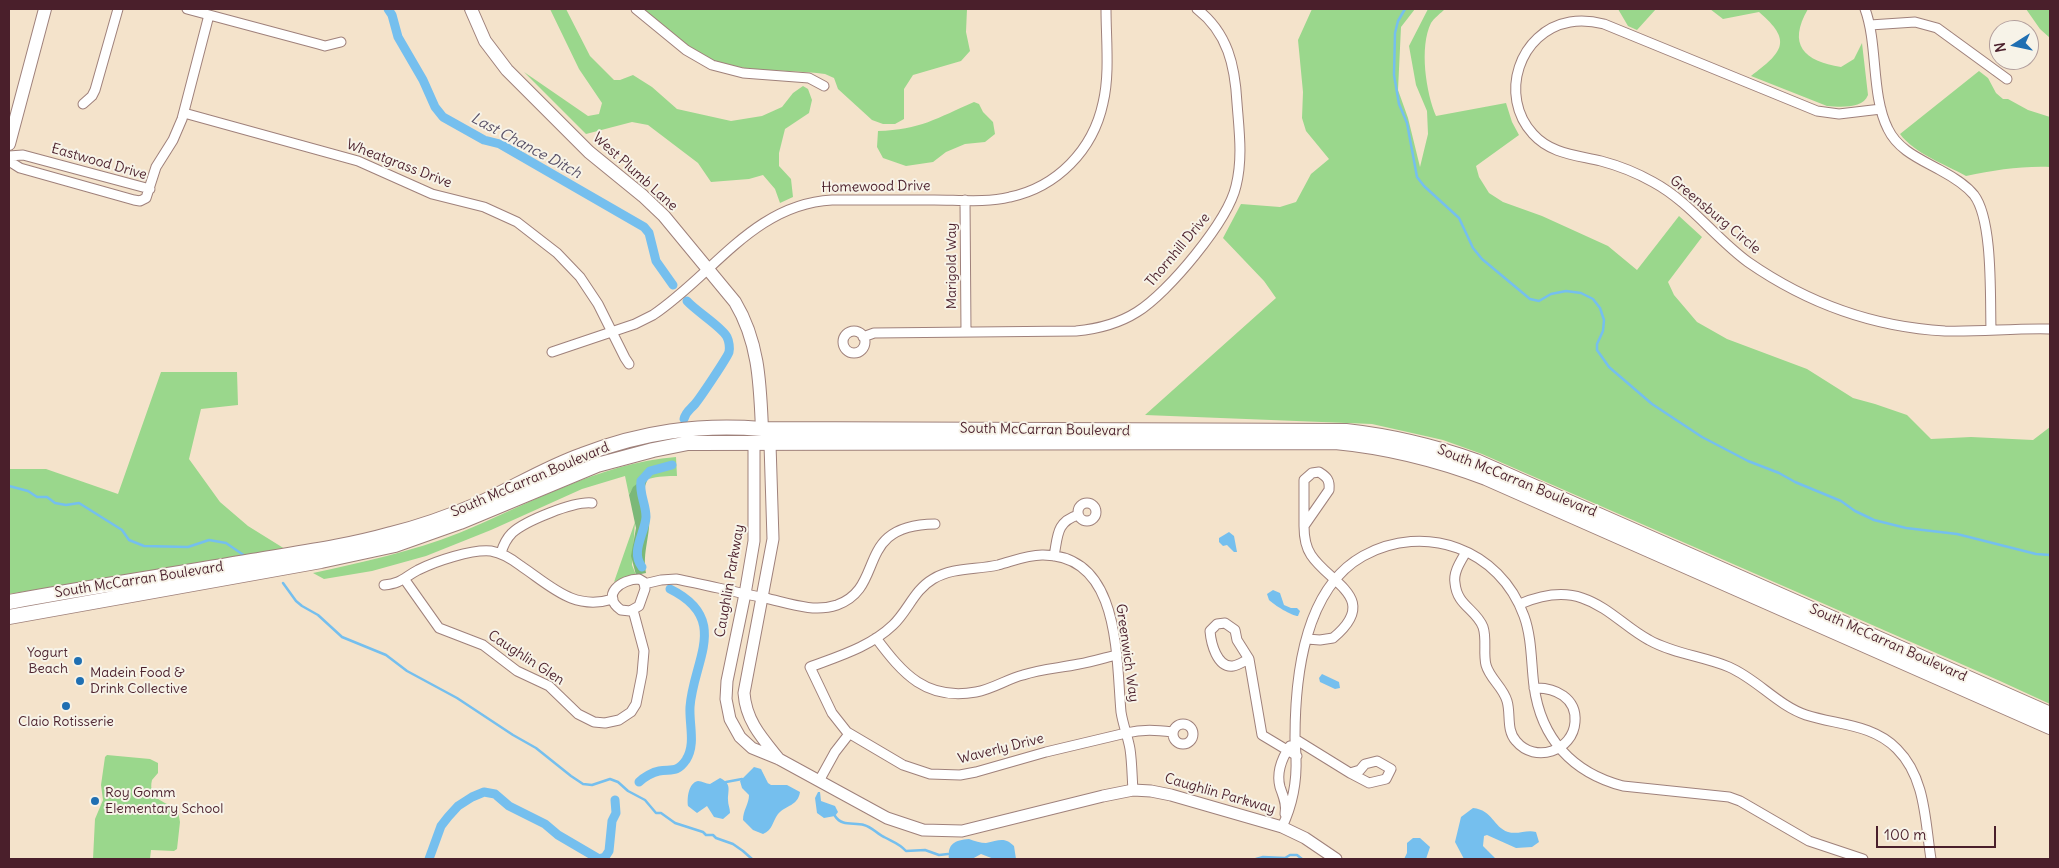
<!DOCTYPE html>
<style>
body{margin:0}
#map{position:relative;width:2059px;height:868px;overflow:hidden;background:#f4e3cb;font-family:Delius,sans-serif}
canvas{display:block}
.frame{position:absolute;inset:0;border:10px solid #4a1f2b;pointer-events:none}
.north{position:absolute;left:1989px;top:20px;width:50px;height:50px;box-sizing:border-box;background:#f7f3e8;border:1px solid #b29e9c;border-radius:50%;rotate:260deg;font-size:14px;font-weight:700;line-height:20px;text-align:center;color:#4a1f2b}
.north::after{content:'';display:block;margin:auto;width:18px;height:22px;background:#1f6fb2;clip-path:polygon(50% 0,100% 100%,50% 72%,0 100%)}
.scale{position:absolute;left:1876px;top:826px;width:120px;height:22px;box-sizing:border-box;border:2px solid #4a1f2b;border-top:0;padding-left:6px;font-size:15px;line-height:18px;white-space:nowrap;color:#4a1f2b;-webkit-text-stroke:4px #f7f3e8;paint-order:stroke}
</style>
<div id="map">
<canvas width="2059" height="868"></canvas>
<div class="frame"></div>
<div class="north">N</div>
<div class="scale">100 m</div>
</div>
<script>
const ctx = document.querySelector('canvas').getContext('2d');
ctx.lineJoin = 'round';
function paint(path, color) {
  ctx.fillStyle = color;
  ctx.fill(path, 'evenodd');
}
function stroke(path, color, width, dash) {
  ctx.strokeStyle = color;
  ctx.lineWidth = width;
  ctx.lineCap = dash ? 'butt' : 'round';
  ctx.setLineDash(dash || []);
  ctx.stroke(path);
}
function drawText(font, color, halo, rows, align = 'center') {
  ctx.font = font + ' Delius,sans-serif';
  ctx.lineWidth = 4;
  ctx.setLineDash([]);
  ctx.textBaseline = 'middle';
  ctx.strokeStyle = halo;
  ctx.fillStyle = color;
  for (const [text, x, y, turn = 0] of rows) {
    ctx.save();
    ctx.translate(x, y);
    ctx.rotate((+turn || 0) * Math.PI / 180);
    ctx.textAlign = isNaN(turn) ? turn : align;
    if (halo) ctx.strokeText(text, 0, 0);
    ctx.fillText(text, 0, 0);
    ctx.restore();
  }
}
const green = new Path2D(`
 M550,9H566L590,56L614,80H620L633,75L652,87L677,109L731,121L762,116L782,107L793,93L803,86L808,89L812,100L809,113L785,129L779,153V166L791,179L793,197L780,203L775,189L763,175L749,179L711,182L698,163L648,125L632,122L586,134L524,72L588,116L599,114L602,103L579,69Z
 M642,9H967L966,32L970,51L961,61L913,75L904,89V119L895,124H883L872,120L838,89L834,78L825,74C782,68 732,75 693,51C675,40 659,23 642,9Z
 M1312,9H1415L1401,27L1398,90L1408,118L1420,167L1428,134L1427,111L1416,85L1409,46L1428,9H1445C1441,13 1434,18 1431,23C1419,47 1426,93 1436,116L1506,103L1512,122L1519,135L1476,166L1479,177L1489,193L1503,202L1542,216L1608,246L1637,270L1679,216L1702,237L1668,282L1674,295L1697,322L1727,339L1807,369L1853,398L1875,404L1907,415L1931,439L1971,437L2033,440L2050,427V704L2000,681L1482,454L1443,440L1372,424L1145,415L1276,298L1264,281L1223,238L1241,204L1280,207L1296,202L1311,174L1329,159L1306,131L1302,118L1303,92L1298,40Z
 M1618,9H1656L1637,30L1628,26Z
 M1710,9H1808C1787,45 1804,61 1841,67L1854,59L1862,43L1868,95C1863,109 1840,107 1827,106L1751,76C1783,52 1793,41 1759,12L1723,19Z
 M2026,9H2050V38L2040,29Z
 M1979,71L1988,78L1996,93L2003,99H2008L2028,110L2050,117V167C2021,166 1995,170 1966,176C1945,164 1915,154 1900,134Z
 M974,102L979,104L983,112L993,122L995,134L985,142L965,144L946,152L933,162L906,166L883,158L877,147L878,131C920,130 937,118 974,102Z
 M161,372H237L238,405L201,409L189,459L220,502L248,526L285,549L9,594V469H46L118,494Z
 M676,457L677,476C659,476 637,477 629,495L625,476L582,489L491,530L426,556L372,571L324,579L313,573C363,562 411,552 459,533C529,504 600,463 676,457Z
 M635,522L632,565L636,575L622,578L614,582Z
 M107,755L150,759L158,763V773L152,780C147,800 168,802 178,811L180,822L177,849L174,851L151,850L150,859H93L95,819L103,800L101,785L105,757Z`);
const forest = new Path2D(`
 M647,481C641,493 648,502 649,515C651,535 642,552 646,573L636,575L631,556L636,528L629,495L633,487L638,483Z`);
const water = new Path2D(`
 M1229,532L1234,536L1237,552H1234L1227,545L1223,546L1219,542V538Z
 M1273,590L1280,593L1284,605L1291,608H1297L1300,611L1298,616C1292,616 1274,605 1269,600L1267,594Z
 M1322,674L1339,682L1340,688L1335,689L1320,682L1319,678Z
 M754,767L761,769L768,783L771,785H787L800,792C798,806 786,805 778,814C772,822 773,830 763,834L753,830L743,820C743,810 749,804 749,795L742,788L740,781Z
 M720,778C732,784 728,789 728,800C728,805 730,808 730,813L723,819L714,817L707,806L697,813L688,806C687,799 688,783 698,781C702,781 706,784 710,784Z
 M818,792H820L821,801L835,806L838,812L835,816L824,818L817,813L815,798Z
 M1473,808C1493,810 1493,827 1508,832C1518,835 1527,829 1536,832L1539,842L1532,847L1516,848L1487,835L1484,836L1483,846L1496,859H1464L1455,842L1461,817Z
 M1413,838H1420L1430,847L1426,859H1404L1407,853V843Z
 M969,839C974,841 981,843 986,843C998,841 1004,836 1014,846L1016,859H994L981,854L972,859H949C947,844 955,840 969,839Z`);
const stream = new Path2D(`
 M1405,9L1398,21L1395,33L1394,75L1399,104L1407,123L1417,177L1424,186L1459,218L1473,248L1482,259L1530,299L1539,301L1551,294L1566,291L1581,293L1593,299L1600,308L1604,320L1603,331L1597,344V350L1609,367L1652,404L1702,437L1748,461L1779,473L1795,482L1841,501L1855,511L1874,520L1906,528L1957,534L2036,554L2050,555
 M9,486L28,491L37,497H47L55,503L66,505L79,503L122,530L129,540L144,546L188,547L209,540L226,543L245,556
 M283,583L296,601L302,606L318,615L342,637L386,655L407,671L457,698L513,735L536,748L571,776L583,784L592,785L610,779L618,782L628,791L645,800L656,813H661L675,823L703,832L706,835H713L716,838L733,844L743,851L752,859
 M726,782L742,779
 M835,816C842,827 854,822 864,825C872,827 877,834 884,837C893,842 899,843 906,851L925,850L939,855L948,854
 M1256,859L1263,857L1285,858L1290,855H1297L1302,859`);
const canal = new Path2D(`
 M388,9L392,15L398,37L423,80L435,107L443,117L484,140L500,144L644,227L649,233L656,261L673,285
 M684,419C686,411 690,410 695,404C700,398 727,358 729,352C730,348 729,341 727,337C722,327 697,312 687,301
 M642,567C630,552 645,533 646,517C646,504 639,494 641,481L650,471L672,465
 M639,782C644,777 653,772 659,771C672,769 677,773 686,760C696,744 689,725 690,707C693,661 731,619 670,589
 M429,859L441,826L448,817L458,806L472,797L484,792L495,794L509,806L545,824L558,835L599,859L605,857L609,851L612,821L616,813L615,800`);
const minor = new Path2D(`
 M187,9L318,44L325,46L341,42
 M636,9L686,50L712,65L743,73L809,78L824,86
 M1865,9C1878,44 1871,96 1888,129C1898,150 1920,159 1940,170C1953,177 1965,184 1974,195C1993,220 1990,296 1991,330
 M1870,25L1915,22L1937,28L2007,79
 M83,104L92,96L95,90L118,9
 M1881,109L1839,114L1817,111L1604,24C1592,21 1582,20 1570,22C1519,31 1498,96 1533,134C1551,154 1576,155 1601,161C1620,166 1637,173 1653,182C1690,202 1715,238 1748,262C1807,303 1873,327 1945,331C1980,332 2015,328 2050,329
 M184,113L358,161L432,194L484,207L517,222L557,253L580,277L598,304L625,358L629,364
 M9,156L23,155L150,189
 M9,161L20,168L134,200L140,201L146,198L156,167L173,140L182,119L209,15
 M965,200L966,332
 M843 342a11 11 0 1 1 22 0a11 11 0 1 1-22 0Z
 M863,337L874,333L1076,331C1098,329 1118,324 1137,312C1168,293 1228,221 1236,186C1243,158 1239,130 1237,103C1235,66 1228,33 1197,9
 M552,352L635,324L653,315C713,275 754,204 832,200C866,200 900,200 934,200C959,200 986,203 1010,197C1057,187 1093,150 1103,103C1110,74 1106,39 1106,9
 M1319,472C1327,477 1330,480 1329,490L1304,526V480L1312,473Z
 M1078 512a9 9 0 1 1 18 0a9 9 0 1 1-18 0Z
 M1304,526C1304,536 1305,546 1311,555C1330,584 1381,598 1333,638L1320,640L1307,639
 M1466,552C1461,561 1453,572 1455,583C1457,606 1476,609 1483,627C1487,639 1483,653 1486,665C1490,679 1503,687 1507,701C1511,714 1506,730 1516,741C1535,764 1573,751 1575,722C1577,698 1555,687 1534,688
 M501,553C503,546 506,539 512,533C525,521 574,501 592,503
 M1054,556C1058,536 1056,522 1078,515
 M639,579L644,582L645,589L639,606L630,611L621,610C600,595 621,579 639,579Z
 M405,580L439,628L483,645L517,671L549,686L578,714L594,722L605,723L619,720L631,712L636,704L642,674L644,651L633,610
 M644,584L661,580L676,579C706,585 735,592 765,598C788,603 813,613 837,605C887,587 853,525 935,524
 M384,585C402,583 403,578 418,570C436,561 472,549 491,551C503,553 512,559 521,566C552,587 574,611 613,599
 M1520,604C1539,596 1562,591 1582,598C1609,607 1626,628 1649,640C1674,654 1703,656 1729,667C1757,679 1777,705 1806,715C1837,725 1873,724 1897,749C1926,778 1925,822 1931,859
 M1225,623L1235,630L1237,640L1249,659C1244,661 1239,665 1233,666C1217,668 1211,643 1210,631L1217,624Z
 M876,638C903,674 926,701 976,692C993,689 1007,679 1023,675C1041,669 1060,668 1079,664C1091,662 1104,658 1116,655
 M1249,659L1262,735L1297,756
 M1173 734a10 10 0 1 1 20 0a10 10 0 1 1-20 0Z
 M1295,739L1350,773
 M1377,761L1391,769L1386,779L1369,783L1350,773L1360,770L1365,764Z
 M819,781L835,752L849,734
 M1133,790C1132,777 1132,762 1130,749C1128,737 1123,725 1121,712C1116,658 1121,554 1042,555C1027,555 1013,561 998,565C976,570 953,567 933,579C914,590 908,611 893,625C870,647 839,656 810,667L832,713L847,732L903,765L930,774L960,775L976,772L1046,752L1126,733C1143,729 1156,730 1173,732
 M1285,814C1287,804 1283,796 1280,787C1276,772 1282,758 1290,746
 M1282,827C1293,804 1297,782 1296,757C1296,751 1295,745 1295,738C1295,678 1304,589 1363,556C1425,522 1500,549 1524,616C1532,638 1531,663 1534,686C1541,739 1573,773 1623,786L1729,797L1740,801L1809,841L1863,859`);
const tertiary = new Path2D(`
 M754,444V541L745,594L727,681L726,699L730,719L740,737L752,748L779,759L887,818L923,830L962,831L1103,796L1133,790L1151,791L1171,795L1282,827L1305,838L1336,859
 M770,444L773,539L744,693C746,721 762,738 779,759`);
const secondary = new Path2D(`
 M471,9L485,41L507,70L589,152L643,196L664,216L735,302C759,342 760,384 762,429
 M9,144L45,9`);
const primary = new Path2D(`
 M9,602C90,587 171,575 252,561C299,553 345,547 391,534C420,527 448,517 476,505C512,489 545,468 582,455C642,432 698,424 762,429L1346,431C1391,436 1433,446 1476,461L2050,714
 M9,617L321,561L395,545L460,522L597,465L653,450L688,443L1335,442C1388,447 1436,459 1486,478L2050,727`);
const markers = [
 [78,661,5,"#1f6fb2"],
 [80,681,5,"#1f6fb2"],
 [66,706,5,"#1f6fb2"],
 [95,801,5,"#1f6fb2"]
];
const streetNames = [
 ["Eastwood Drive",99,162,16],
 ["Wheatgrass Drive",399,164,21],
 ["West Plumb Lane",635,172,42],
 ["Homewood Drive",876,187,-1],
 ["Greensburg Circle",1715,215,40],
 ["Thornhill Drive",1178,250,-50],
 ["Marigold Way",952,266,-90],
 ["South McCarran Boulevard",1045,430,1],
 ["South McCarran Boulevard",530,480,-23],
 ["South McCarran Boulevard",1517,481,22],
 ["South McCarran Boulevard",139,580,-9],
 ["Caughlin Parkway",730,581,-80],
 ["South McCarran Boulevard",1888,643,24],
 ["Greenwich Way",1127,653,82],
 ["Caughlin Glen",526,658,33],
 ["Waverly Drive",1001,749,-14],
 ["Caughlin Parkway",1220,794,16]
];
const poiNames = [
 ["Yogurt",68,653,"right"],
 ["Beach",68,669,"right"],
 ["Madein Food &",90,673],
 ["Drink Collective",90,689],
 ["Claio Rotisserie",66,722,"center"],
 ["Roy Gomm",105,793],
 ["Elementary School",105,809]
];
const waterNames = [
 ["Last Chance Ditch",526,146,28]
];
paint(green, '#9ad78c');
paint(forest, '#7bb878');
paint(water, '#75bfee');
stroke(stream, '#75bfee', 2.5);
stroke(canal, '#75bfee', 9);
stroke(minor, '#9f817b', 11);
stroke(tertiary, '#9f817b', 13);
stroke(secondary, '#9f817b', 14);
stroke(primary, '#9f817b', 16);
stroke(minor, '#fff', 9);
stroke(tertiary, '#fff', 11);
stroke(secondary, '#fff', 12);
stroke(primary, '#fff', 14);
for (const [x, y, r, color] of markers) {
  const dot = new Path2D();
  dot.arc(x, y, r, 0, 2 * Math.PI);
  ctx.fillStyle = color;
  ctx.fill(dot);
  stroke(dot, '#f7f3e8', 2);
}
drawText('14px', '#4a1f2b', '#f7f3e8', streetNames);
drawText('14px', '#4a1f2b', '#f7f3e8', poiNames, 'left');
drawText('italic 15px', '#574f66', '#f7f3e8', waterNames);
</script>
